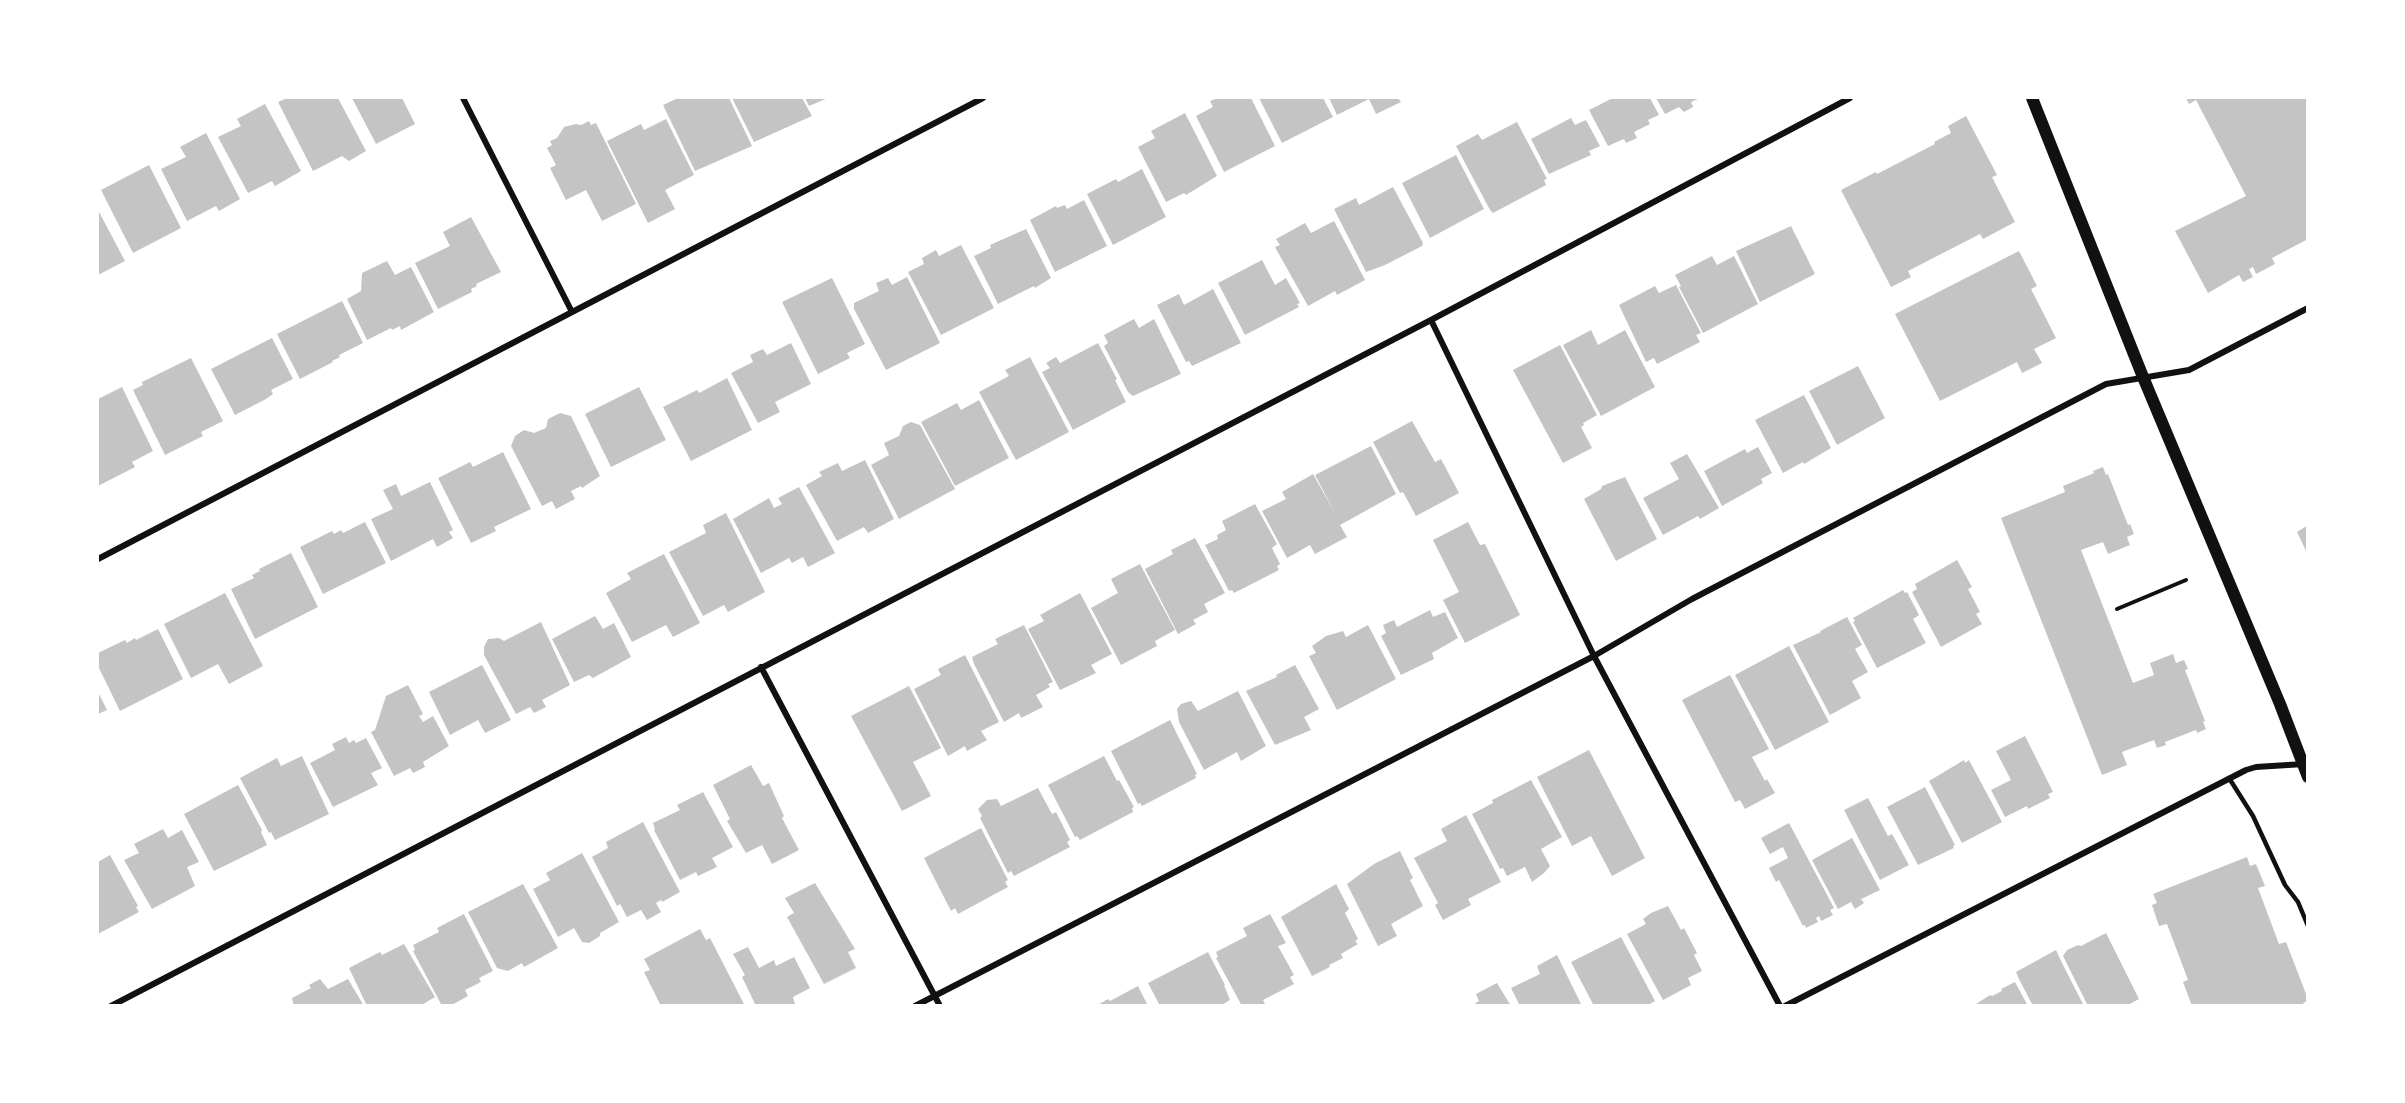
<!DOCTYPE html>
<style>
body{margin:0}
#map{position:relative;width:2405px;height:1103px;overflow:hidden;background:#fff;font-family:Jost,sans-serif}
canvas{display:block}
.frame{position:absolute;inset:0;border:99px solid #fff;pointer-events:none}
</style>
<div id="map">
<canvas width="2405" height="1103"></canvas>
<div class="frame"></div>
</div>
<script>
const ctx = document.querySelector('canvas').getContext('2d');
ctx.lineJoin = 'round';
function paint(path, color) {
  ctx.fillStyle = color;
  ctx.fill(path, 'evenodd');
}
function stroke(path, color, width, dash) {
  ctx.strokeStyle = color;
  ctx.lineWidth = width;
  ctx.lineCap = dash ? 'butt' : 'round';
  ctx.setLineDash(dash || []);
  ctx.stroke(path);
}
const building = new Path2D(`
 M287,98H338L366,151L349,161L342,156L313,171L278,102Z
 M352,98H402L415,124L376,144Z
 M678,98H729L752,146L695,171L663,105Z
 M732,98H802L812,116L754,142Z
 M805,98H828L809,106Z
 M1218,98H1251L1275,146L1224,172L1196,116L1213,107L1210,101Z
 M1259,98H1323L1333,117L1282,143Z
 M1329,98H1398L1401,102L1376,114L1369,99L1337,115Z
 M1613,98H1650L1659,115L1648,120L1650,124L1634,132L1637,138L1626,143L1624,139L1608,146L1589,110Z
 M1656,98H1700L1691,102L1693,107L1684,112L1679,107L1665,114Z
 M2186,98H2308V239L2272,258L2275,264L2256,274L2253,267L2249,269L2253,277L2243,282L2239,275L2208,293L2175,231L2246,196L2196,100L2189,104Z
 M265,104L301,171L275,186L272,181L248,193L218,137L241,126L237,119Z
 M1185,113L1217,176L1186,195L1184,193L1166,202L1138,147L1155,138L1151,131Z
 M1966,116L1997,175L1992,177L2015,222L1983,239L1980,234L1908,271L1911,277L1891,287L1841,190L1876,172L1877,174L1935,144L1934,142L1951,133L1948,126Z
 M1571,118L1575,125L1586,120L1600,146L1589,151L1591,155L1549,174L1531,139Z
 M666,119L694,175L665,190L675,209L648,223L607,141L641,124L644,130Z
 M589,121L591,125L596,123L636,204L602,221L586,190L566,200L550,168L556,165L547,148L552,145L550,141L557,138L564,127L576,124L581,125Z
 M1517,122L1547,179L1544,180L1546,185L1493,213L1490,210L1456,146L1478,134L1482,140Z
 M206,133L240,199L219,211L216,206L187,221L161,169L186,157L180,147Z
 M1456,155L1484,209L1430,238L1402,183Z
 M149,165L181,228L133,253L101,190Z
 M1142,169L1166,217L1113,245L1087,194L1116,179L1118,182Z
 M1393,187L1423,243L1422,246L1385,265L1366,272L1334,209L1356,198L1359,205Z
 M1084,200L1107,246L1055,272L1030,220L1056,206L1057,208L1065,205L1067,209Z
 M98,210L125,261L98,275Z
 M471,217L501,272L476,284L477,286L471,289L472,292L438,309L415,263L450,246L443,232Z
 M1334,221L1365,280L1337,295L1335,291L1308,306L1275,247L1280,245L1276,239L1305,223L1311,233Z
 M1791,226L1815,274L1760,302L1736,251Z
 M1026,229L1051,278L1035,288L1034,286L998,304L974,256L991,248L990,245Z
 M961,245L994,308L941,335L908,272L924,264L922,258L936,250L939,256Z
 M2019,251L2037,286L2031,289L2056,338L2034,349L2042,363L2022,373L2017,362L1940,401L1895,314Z
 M1712,256L1717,265L1734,256L1758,304L1703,333L1679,287L1681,286L1675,275Z
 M1262,260L1275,285L1286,278L1300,303L1297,304L1299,307L1245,335L1218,283Z
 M387,261L395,275L411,267L434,312L401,330L400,326L392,330L391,328L367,340L347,299L361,291L362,273Z
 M907,277L940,343L886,370L854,309V303L879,291L876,283L888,278L892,285Z
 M832,278L865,344L847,353L850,358L818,374L782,302Z
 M1676,285L1701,333L1696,335L1700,342L1657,364L1654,358L1646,362L1619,305L1655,286L1659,293Z
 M1213,289L1241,343L1192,366L1189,361L1186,362L1157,305L1179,294L1184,305Z
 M342,301L363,343L339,355L340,357L332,361L333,362L300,379L277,334Z
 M1134,319L1139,328L1154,319L1181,374L1133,396L1128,392L1104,346L1108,343L1104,335Z
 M1591,330L1598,345L1625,330L1655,387L1601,416L1563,345Z
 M272,338L293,379L271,390L273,394L266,399L235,415L211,369Z
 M791,343L811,384L775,402L780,412L758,423L731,373L753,362L750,355L763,349L767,355Z
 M1098,343L1117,379L1115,380L1126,402L1073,430L1042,372L1050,368L1046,363L1056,357L1060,363Z
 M1560,345L1597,415L1583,423L1584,425L1581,427L1592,448L1563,463L1513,370Z
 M1030,357L1069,432L1016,460L979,392L1009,376L1005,370Z
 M191,358L223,421L201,432L203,436L165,455L133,390L143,385L142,382Z
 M1858,366L1885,418L1837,445L1809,391Z
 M727,378L752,430L691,461L663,407L697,390L699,393Z
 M122,387L153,451L132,462L135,467L98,486V399Z
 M639,387L666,440L611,467L585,414Z
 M1804,395L1831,448L1804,464L1803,462L1783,473L1755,420Z
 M979,400L1009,458L955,486L921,422L957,403L961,410Z
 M560,413L571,416L600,476L582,488L581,486L571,491L575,499L556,509L552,501L542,506L511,446L515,436L524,430L534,433L546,428L548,419Z
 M1412,421L1435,462L1441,459L1459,493L1416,516L1403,492L1400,493L1373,442Z
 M911,422L920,425L955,489L899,519L871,465L889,455L884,443L899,436L903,426Z
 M1371,446L1396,494L1340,525L1347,537L1315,554L1310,545L1287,558L1262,511L1286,499L1282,492L1313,474L1335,513L1315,475Z
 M1758,447L1772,473L1761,479L1763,483L1722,506L1704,471L1745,449L1747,453Z
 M503,452L531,509L494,527L496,531L471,543L438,478L470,462L473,467Z
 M1687,454L1719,508L1700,519L1698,516L1663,535L1643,498L1679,479L1670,463Z
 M865,460L894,519L868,533L864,527L837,541L806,485L822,476L819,472L838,463L842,471Z
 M2103,467L2106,475L2108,474L2128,525L2130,524L2134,534L2127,537L2130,545L2108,554L2103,542L2081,550L2133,683L2154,675L2150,663L2173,654L2176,663L2184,660L2188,669L2185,670L2205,721L2203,722L2206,729L2197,733L2196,730L2165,742L2166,745L2157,748L2154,740L2122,752L2127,765L2102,775L2001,518L2065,492L2063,486L2094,473L2093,471Z
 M1625,477L1657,539L1616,561L1584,499L1601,489L1602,486Z
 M430,482L453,530L449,532L453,538L437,547L433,539L391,561L371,519L393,509L383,490L396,484L401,496Z
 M799,487L835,553L808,567L803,557L792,563L789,558L761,573L733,519L769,498L774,508L782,504L778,498Z
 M1255,504L1277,544L1272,548L1280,564L1277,566L1279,570L1234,593L1232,590L1229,591L1205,545L1218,539L1217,535L1226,530L1222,521Z
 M726,513L765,592L728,612L724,605L703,616L669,552L706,533L703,525Z
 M365,522L386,563L323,594L300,547L332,531L334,534L341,530L343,533Z
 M1468,522L1480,545L1485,544L1520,615L1465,643L1443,600L1459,592L1433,540Z
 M2308,525V555L2297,532Z
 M1195,538L1225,593L1204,604L1208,612L1193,620L1196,624L1178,634L1145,569L1173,554L1171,550Z
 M291,553L318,607L255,639L231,589L254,578L252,575L260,571L259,569Z
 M664,554L700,623L673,637L666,625L632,642L606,593L631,579L627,573Z
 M1957,560L1972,587L1968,589L1980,612L1976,614L1982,624L1941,647L1912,592L1917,589L1915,584Z
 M1140,564L1175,630L1155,641L1157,646L1121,665L1091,608L1118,593L1111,579Z
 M1903,590L1905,593L1907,592L1919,615L1913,619L1926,643L1877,668L1853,622L1855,621L1853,618Z
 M225,593L263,666L229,684L218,664L191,678L164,624Z
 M1080,593L1112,654L1091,665L1096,673L1060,690L1028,629L1044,621L1040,615Z
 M1430,610L1433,617L1445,612L1458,638L1432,653L1434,659L1401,675L1381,636L1386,633L1383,625L1394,620L1397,627Z
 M595,616L603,629L614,623L631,657L593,678L589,675L574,682L552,639Z
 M1847,617L1862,645L1855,649L1868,672L1852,681L1861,698L1830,715L1793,645L1821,632L1820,631Z
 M541,622L570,685L542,700L546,707L534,713L530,707L516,714L484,655V647L488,639L499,638L504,641Z
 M1024,625L1053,682L1048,684L1050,687L1036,695L1043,707L1021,718L1019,713L1004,722L974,664L972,657L998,644L995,639Z
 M1368,625L1396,679L1337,710L1309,656L1316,653L1312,646L1326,636L1343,631L1346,637Z
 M158,629L183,679L120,711L98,666V653L125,640L127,643L135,638L136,640Z
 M1789,646L1829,722L1775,750L1735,675Z
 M965,655L999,722L981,731L987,740L967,751L965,746L948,756L914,689L941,675L938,669Z
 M482,665L511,720L485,733L478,720L450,735L429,692Z
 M1295,665L1319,709L1304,717L1311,730L1275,745L1246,691L1277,677L1276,675Z
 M1730,675L1769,749L1752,757L1765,781L1767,779L1775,793L1745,809L1740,800L1735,802L1682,700Z
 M408,685L423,714L419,716L423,722L433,716L449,746L423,762L425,767L413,773L410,768L394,776L371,732L375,730L386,696Z
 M909,686L941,748L913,762L931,796L902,811L851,716Z
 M1238,691L1266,746L1241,761L1237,752L1204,770L1179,722L1177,709L1181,704L1191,701L1198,711Z
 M98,692L107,710L98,714Z
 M1170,720L1197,774L1195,775L1196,778L1142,806L1140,803L1138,804L1111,751Z
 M2025,736L2053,792L2048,794L2050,798L2028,809L2027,806L2005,817L1991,790L2011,780L1996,751Z
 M346,737L349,743L354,740L356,743L366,738L382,768L371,773L378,785L333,807L310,763L335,750L332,744Z
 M1589,750L1645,858L1612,876L1591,836L1572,846L1537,777Z
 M302,756L329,814L275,840L271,832L269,833L240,778L277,758L281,766Z
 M1104,756L1117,781L1119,780L1134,807L1132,808L1133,812L1080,840L1077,836L1075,837L1048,785Z
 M1964,760L1965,763L1969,760L2002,822L1962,843L1929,781Z
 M751,765L763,786L769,783L784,816L782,818L799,850L772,864L762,845L746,853L727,821L730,819L713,785Z
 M1531,780L1562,837L1541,849L1550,866L1544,873L1532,882L1525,867L1507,876L1503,868L1500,869L1472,814L1493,803L1492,800Z
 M238,785L262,830L261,832L267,845L214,871L184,814Z
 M1925,787L1955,845L1953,846L1954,848L1918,865L1887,807Z
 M1038,788L1052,814L1056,812L1070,840L1067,842L1070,847L1014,876L1011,871L1008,873L980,818L982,816L978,809L987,800L997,799L1001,806Z
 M703,792L733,847L712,858L717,867L698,876L696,872L680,880L654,830L655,829L653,823L680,810L677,805Z
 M1868,798L1888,836L1892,834L1909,865L1880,880L1844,810Z
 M1466,815L1501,882L1468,899L1471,905L1443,920L1435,905L1438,903L1414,858L1447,841L1441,829Z
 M643,822L680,892L662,902L661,900L656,903L661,912L647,920L641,910L627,917L620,904L617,906L592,857L608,848L606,842Z
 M1789,823L1834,908L1830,910L1833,915L1821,921L1819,916L1816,918L1818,922L1806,928L1805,925L1803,926L1779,880L1776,882L1769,868L1788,858L1783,847L1770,854L1761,838Z
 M981,828L1008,880L1005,882L1008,887L958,914L955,908L951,911L924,858Z
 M163,829L168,838L182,830L199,862L187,867L195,886L152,909L124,860L139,853L134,844Z
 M1852,838L1880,890L1861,899L1864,903L1855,909L1851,902L1838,909L1812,860Z
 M1400,851L1413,878L1410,880L1423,906L1391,924L1397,936L1378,946L1347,884L1374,864Z
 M582,853L619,922L600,933V936L589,943L582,942L574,928L558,937L533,889L550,880L546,873Z
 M110,855L138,906L136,907L139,912L98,934V862Z
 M2247,857L2250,866L2256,864L2265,886L2258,888L2279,944L2286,942L2308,999V1001L2303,1003L2304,1006H2192L2183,982L2188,980L2167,924L2159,926L2152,905L2157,903L2153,894Z
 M815,883L855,949L848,952L856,968L824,984L787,917L794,913L785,898Z
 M523,884L558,948L524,967L522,963L508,971L497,968L468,912Z
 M1336,884L1349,909L1345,913L1358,939L1355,941L1358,944L1341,954L1343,958L1329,965L1330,967L1312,976L1281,917Z
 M1668,906L1681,930L1684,928L1697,953L1694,955L1702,971L1688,978L1691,985L1663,1000L1627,934L1646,924L1643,919L1651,913Z
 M464,914L493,971L479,978L481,982L465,990L468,996L450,1006H442L413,951L415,950L413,945L439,932L437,928Z
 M1270,914L1286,943L1278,946L1294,975L1290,977L1294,984L1263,1000L1266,1006H1242L1216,958L1218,957L1216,952L1247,936L1243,928Z
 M700,929L706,940L710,938L745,1006H661L644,972L650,970L644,959Z
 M2106,933L2139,999L2126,1006H2088L2063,956L2067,950L2078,945L2081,946Z
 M1621,937L1655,1001L1646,1006H1594L1571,962Z
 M404,944L435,997L420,1006H367L349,968L380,952L382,955Z
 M748,947L759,968L774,960L776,966L794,957L810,988L793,997L795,1004L791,1006H756L742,977L745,975L733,954Z
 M2056,950L2064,967L2084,1006H2033L2019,979L2016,972Z
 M1208,952L1225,985H1224L1230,1000L1220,1006H1160L1148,983Z
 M1557,955L1582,1006H1520L1511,988L1540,974L1537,966Z
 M320,979L328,989L348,979L364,1006H294L292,998L311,988L309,985Z
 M2015,982L2028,1006H1973L1990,995L1992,996L2002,991L2001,989Z
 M1497,983L1511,1006H1471L1479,1001L1476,994Z
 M1138,986L1148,1006H1096L1108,999L1110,1001Z`);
const path = new Path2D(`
 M2117,609L2186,580`);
const service = new Path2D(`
 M2229,778L2253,816L2285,885L2298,902L2308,926`);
const minor = new Path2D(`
 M463,98L572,312
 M1431,320L1594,656L1780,1006
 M98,559L983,98
 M761,667L940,1006
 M111,1006L1431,320L1850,98
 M915,1006L1594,656L1692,599L2106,384L2189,370L2308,308
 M1785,1006L2246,770L2256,767L2304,764`);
const secondary = new Path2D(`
 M2032,98L2143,377L2280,704L2308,777`);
paint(building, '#c4c4c4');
stroke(path, '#111', 4);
stroke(service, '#111', 4.5);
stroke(minor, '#111', 6);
stroke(secondary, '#111', 12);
</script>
